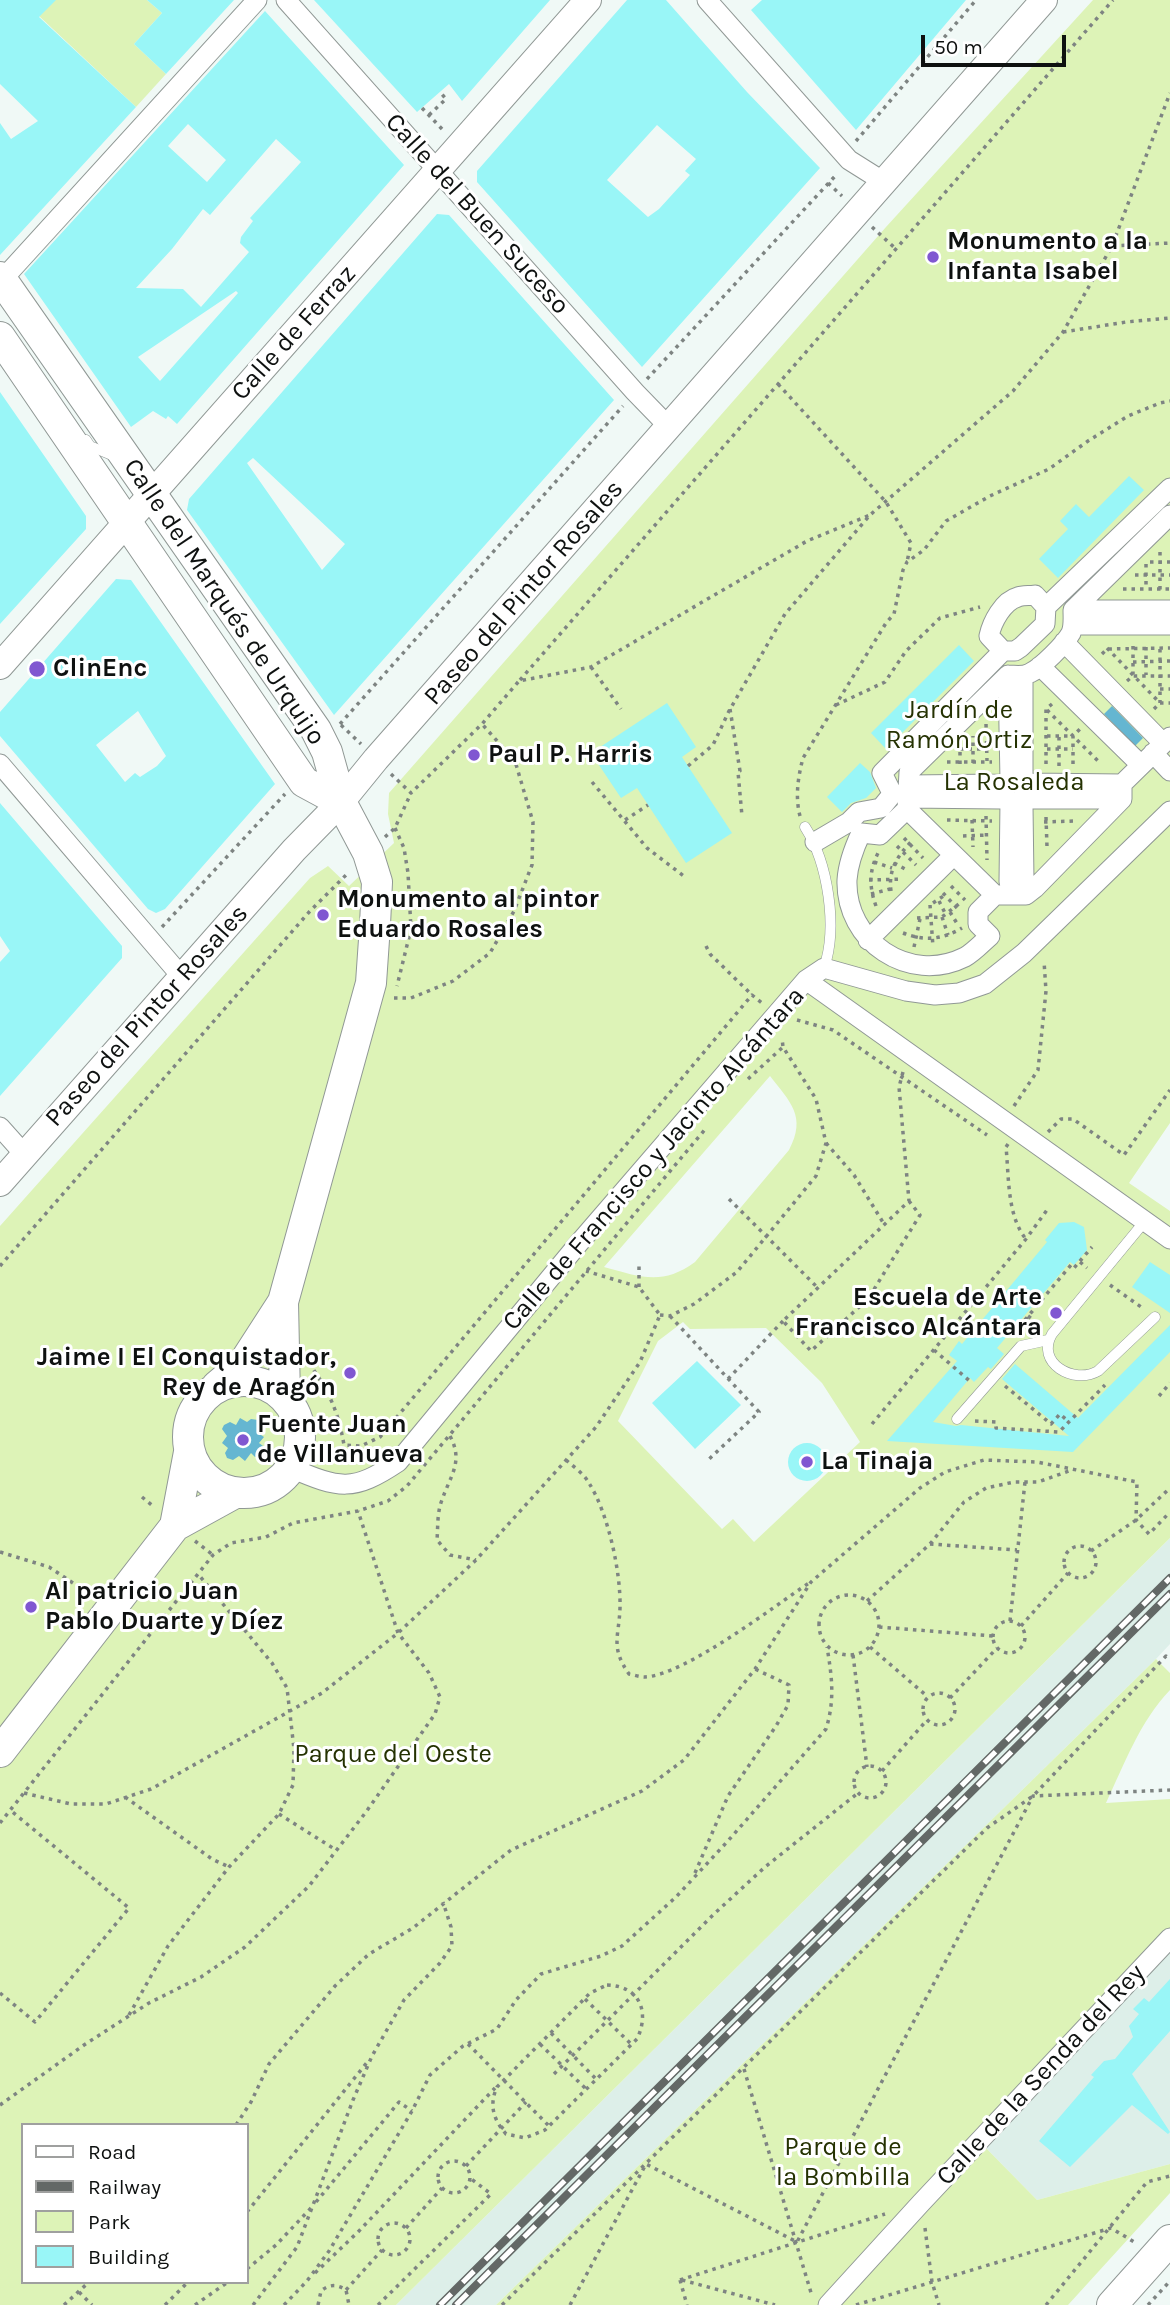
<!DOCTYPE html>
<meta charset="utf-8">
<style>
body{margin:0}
#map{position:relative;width:1170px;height:2305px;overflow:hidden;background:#f0f9f6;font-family:Karla,sans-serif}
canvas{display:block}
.legend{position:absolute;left:21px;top:2123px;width:228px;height:161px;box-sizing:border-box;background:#fff;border:2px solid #9fa09f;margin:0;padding:9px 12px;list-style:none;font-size:21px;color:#0e1110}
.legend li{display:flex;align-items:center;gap:14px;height:35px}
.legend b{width:35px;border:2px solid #9fa09f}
.scale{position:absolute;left:921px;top:35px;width:145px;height:32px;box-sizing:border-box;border:4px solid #0e1110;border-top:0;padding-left:9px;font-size:21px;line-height:24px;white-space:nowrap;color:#0e1110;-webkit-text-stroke:5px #fff;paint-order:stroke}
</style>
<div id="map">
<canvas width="1170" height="2305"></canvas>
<ul class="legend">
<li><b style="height:9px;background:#fff"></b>Road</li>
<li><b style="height:9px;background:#636866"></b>Railway</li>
<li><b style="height:19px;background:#ddf3b7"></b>Park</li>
<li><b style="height:19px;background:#99f6f7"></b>Building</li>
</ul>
<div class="scale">50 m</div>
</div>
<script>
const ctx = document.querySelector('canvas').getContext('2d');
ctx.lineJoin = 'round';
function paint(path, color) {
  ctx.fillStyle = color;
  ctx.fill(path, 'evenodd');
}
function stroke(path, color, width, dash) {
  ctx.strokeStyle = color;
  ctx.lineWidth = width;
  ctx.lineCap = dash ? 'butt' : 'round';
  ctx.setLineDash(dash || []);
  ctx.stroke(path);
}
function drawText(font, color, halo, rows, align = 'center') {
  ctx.font = font + ' Karla,sans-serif';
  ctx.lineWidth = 6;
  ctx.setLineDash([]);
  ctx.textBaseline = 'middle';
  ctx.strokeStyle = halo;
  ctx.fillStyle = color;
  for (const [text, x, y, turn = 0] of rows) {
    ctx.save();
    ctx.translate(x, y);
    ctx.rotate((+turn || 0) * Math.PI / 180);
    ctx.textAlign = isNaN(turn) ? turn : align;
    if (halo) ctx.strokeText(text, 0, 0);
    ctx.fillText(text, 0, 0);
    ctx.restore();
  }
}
const built = new Path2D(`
 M1170,1538V1644L1156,1659L496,2305H396Z
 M1170,1948V2164L1037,2200L984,2146Z`);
const green = new Path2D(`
 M22,0H147L162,13L134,44L166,74L136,107Z
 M1093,0H1170V1123L1129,1183L1170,1211V1538L396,2305H0V1226L310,878L328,866L349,886L394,843L388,814L389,793L886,227ZM770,1076C790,1102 807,1116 789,1150L695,1262C662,1286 641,1277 604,1267ZM683,1322L690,1329L766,1328L822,1383L860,1442L754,1542L733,1519L722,1529L618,1421L658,1341ZM23,2125H247V2282H23Z
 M1156,1659L1170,1673V1690C1140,1721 1124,1765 1106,1803L1170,1799V1948L984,2146L1037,2200L1170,2164V2193L1068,2305H496Z`);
const water = new Path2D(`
 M1112,706L1143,738L1135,746L1104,714Z
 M240,1418L247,1422L251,1419L258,1420L261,1426L258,1433L264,1437L259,1443L263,1446L262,1455L255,1457L251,1453L245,1461L239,1456L233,1460L227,1458L225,1453L228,1448L222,1443L227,1436L222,1429L224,1425L230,1422L236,1425Z`);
const building = new Path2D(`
 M0,0H56L39,17L136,107L0,255V123L11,139L38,121L0,84Z
 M147,0H234L166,74L134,44L162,13Z
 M314,0H550L462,101L449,84L417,112Z
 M627,0H666L747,92L820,168L642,367L477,182V171ZM657,125L696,159L685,171L690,175L659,209L648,217L607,180Z
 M762,0H966L856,130L751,10Z
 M265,11L404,165L177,424L168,416L166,419L153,411L131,427L24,274ZM188,124L226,160L207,182L168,146ZM276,139L301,162L250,218L253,221L241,237L240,243L249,252L201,307L183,289L136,288L172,249L203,209L210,215ZM236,291L238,293L160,381L138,357Z
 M437,214L449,215L614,400L334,715L187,510L189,499ZM253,458L345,544L322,570L247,463Z
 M0,392L86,516V529L0,624Z
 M1129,476L1144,490L1058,578L1039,559L1068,529L1060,521L1076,504L1089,517Z
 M116,579L131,580L275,784L165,909L156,913L148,909L0,736V712ZM138,711L166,756L157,766L140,777L135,773L125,782L96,745Z
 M959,645L974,661L886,749L871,733Z
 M667,703L696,747L682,757L732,833L686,863L637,788L621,798L591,753Z
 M860,763L870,772L876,788L866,798L851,803L842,812L827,797Z
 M0,803L122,946V958L0,1096V962L10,951L0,936Z
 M1074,1222L1084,1227L1087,1250L1074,1265L1070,1262L997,1348L1004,1354L991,1369L988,1367L974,1382L970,1378L933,1422L956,1426L961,1425L1069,1436L1002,1379L1015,1364L1078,1418L1170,1325V1352L1073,1452L887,1441L957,1361L949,1355L959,1341L962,1344L1047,1242L1045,1240L1059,1223Z
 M1150,1262L1170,1275V1313L1132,1287Z
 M697,1361L741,1405L695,1449L652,1403Z
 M788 1462a19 19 0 1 1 38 0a19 19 0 1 1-38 0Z
 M1170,1979V2031L1132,2074L1170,2132L1168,2134L1132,2105L1070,2167L1039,2141L1094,2077L1091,2075L1104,2061L1115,2059L1133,2037L1129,2026L1139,2014L1133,2009L1144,1998L1149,2002Z`);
const path = new Path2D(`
 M422,108L443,130
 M429,115L446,99L440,92
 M856,141L976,0
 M828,183L842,196
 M872,227L896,249
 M1113,246L1170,243
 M1063,332L1126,322L1170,318
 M647,379L837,174
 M778,384L886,502L911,543L907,562
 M1160,552V593
 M1150,562H1170
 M1146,564V588
 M1135,575H1170
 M1123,589H1170
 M1133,646V674
 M1146,647V675
 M1107,648L1160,703
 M1160,649V703
 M1102,654L1107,649L1170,648
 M1133,662L1170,661
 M591,667L621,709
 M520,680L1113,0
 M1127,681L1133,676H1170
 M1160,689H1170
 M836,705L885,682L906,651L940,618L980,607
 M730,709L740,771L738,772L742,816
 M1154,709L1160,703H1170
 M1047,710L1100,763
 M340,724L623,406
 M986,724L987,761
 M341,725L361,744
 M1047,736H1071
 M960,749H986
 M1047,749H1073
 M947,762H992
 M973,763V736
 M960,764V747
 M1046,764V709L1052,704
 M1073,764V736L1080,729
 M688,766L713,745L729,711L785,614L870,515L1013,391L1063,332L1112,246L1170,93
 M1059,766V736
 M391,774L411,793L482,724L519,681L591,667L807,541L870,515
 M592,782L647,848L685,877
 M800,816C795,797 798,777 803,758L886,623L894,614L903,570L907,562L924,550L946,521L990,496L1049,469L1088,441L1128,416L1160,403L1170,401
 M986,816L987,860
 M1046,817L1047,847
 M625,820L648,805
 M947,820L992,821
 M972,820L973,847
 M1044,822L1075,821
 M395,828L404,848L408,873L411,929L397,986
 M963,836L987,835
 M385,837L395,828L411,793
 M904,838L923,858
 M897,846L916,865
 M874,862L892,868
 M894,863L907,870
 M869,880L903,879
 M951,886L965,900
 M891,891C888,869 898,855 913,840
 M943,893L957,908
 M871,894L890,889
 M939,901L946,915
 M933,903L945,895
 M930,905L933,947
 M876,906C869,887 869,871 878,853
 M950,912L958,925
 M942,917L948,935
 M917,918L942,917L960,903
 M162,927L285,794
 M903,933C924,941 942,940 962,928
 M706,946L710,954L752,995
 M914,947L920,919
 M394,998H411L453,981L490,953L514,911L532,865L533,822L515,761L482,724
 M797,1020L833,1030L987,1135
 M903,1072L899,1087L909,1201L783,1321L811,1351L868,1299L920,1215L909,1201
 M748,1079L783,1047
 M1014,1106L1038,1070L1046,991L1044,961
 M1048,1132L1061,1119H1073L1124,1155L1170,1090
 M826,1143L854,1175L884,1224
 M1008,1144L1006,1147C1009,1177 1007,1216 1026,1239
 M729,1199L818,1288
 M1080,1262L1087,1268
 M0,1266L310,911L349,872
 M1110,1285L1144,1309
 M639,1287V1264
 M660,1315L670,1316L694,1304L737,1272L816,1176L826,1143L816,1099L783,1047L782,1038
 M670,1316L759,1412L707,1461
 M1028,1316L1040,1325
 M1014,1333L1071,1265L1074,1268L1092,1247
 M934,1350L972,1383
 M309,1363C329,1392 338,1410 344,1445L361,1446L380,1437L752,995L762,1003
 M728,1379L783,1321
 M1005,1386L1051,1424L1060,1414L1069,1422
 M1159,1396L1170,1383
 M975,1421L996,1422V1428L1059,1432L1105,1385
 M872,1424L1026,1239L1047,1210
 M450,1436C464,1462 450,1476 442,1500C437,1512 438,1527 437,1540L450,1555L476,1560
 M566,1460C574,1467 584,1474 589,1483C608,1513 621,1572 620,1608C619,1637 610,1647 629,1674C634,1675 640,1677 645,1677C685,1675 773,1607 809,1583
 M142,1497L154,1507
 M195,1541L213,1555
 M930,1544L1017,1550
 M1064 1562a16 16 0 1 1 32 0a16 16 0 1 1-32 0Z
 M1091,1551L1136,1520L1170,1488
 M0,1552L49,1567L73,1583
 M819 1625a30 30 0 1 1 60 0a30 30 0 1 1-60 0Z
 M867,1601L930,1544L964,1502L986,1488L1014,1482H1038L1069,1471
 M1010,1621L1025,1482
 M993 1637a16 16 0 1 1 32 0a16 16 0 1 1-32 0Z
 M1021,1626L1068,1573
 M879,1627L993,1636
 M870,1647L928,1697
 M853,1655L867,1767
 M923 1709a16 16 0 1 1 32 0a16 16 0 1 1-32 0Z
 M950,1698L997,1648
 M854 1782a16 16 0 1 1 32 0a16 16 0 1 1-32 0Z
 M882,1771L927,1720
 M24,1793L71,1804H106L151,1789L322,1693L398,1633L476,1560L596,1427L640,1362L660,1315L639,1287L586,1271
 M125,1797L212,1859L229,1867
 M279,1814L336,1850
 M0,1823L213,1555L231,1543L266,1537L293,1523L358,1511L388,1501L407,1486L707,1127
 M695,1873L728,1796L776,1726L788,1705L789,1685L755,1669
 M607,1985C640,1986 650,2012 637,2039L545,2130L525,2138L506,2134C493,2119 489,2105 497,2087L590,1993Z
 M0,1993L35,2022L129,1908L10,1810
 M585,1999L631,2044
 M129,2015L168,1946L229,1867L279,1814L293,1785L294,1749L287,1688L272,1663L198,1574
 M551,2033L596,2079
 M468,2044L549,2126
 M540,2044L586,2089
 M744,2069L812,2296
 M554,2074L714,1914L765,1867L858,1793
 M0,2105L84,2045L149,2003L201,1977L245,1947L309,1886L366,1812L435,1714L440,1697L429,1673L398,1633L358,1511
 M236,2125L251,2102L269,2064L335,1986L369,1954L413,1928L511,1850L642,1791L684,1760L755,1669L811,1582L920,1488L945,1472L984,1460L1037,1462L1137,1482L1136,1520L1149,1534L1170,1512
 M438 2177a16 16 0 1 1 32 0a16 16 0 1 1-32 0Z
 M466,2166L526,2102
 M316,2202L399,2102L412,2111
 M247,2212L369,2060
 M378 2239a16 16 0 1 1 32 0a16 16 0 1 1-32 0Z
 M406,2228L442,2188
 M925,2228L932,2282L939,2305
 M247,2269L276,2245L311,2208
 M315,2273L358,2232L495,2088
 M680,2280L885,2214
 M680,2280L687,2305
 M682,2280L775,2305
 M346,2290L382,2250
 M79,2292L92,2305
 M64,2305L89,2282
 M165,2305L188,2282
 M195,2305L228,2282
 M253,2305L297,2247L353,2100L372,2056L404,2000L440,1963L452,1946L451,1927L443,1902
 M284,2305L307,2281L329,2251L412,2111L430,2075L463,2046L497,2029L516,2000L541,1974L601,1956L622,1946L676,1897L727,1842L826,1729C835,1700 832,1677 827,1647
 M318,2305L321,2291C329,2284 337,2284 346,2290L349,2305
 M378,2305L491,2194L470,2178
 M502,2305L987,1828L1033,1796L1166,1656L1170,1660
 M570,2305L646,2164L797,2242L1033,1796L1170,1790
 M856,2305L1111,2228L1136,2243
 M1046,2305L1147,2182L1170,2176
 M1148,2305L1170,2281`);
const lane = new Path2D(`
 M86,440L90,446L114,456
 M805,827C828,863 838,927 824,968
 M1145,1221L1052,1334C1035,1363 1074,1385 1098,1371L1155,1317
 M957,1419L1021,1346L1048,1340`);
const street = new Path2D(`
 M286,0L635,392L669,427
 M707,0L849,160L884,182
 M2,280L257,0
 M1073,610L1170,515
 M1073,610H1170
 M1073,625H1170
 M1064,642L1163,743
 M1003,651L989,636C992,622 1003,601 1018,597C1023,595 1030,596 1035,595L1046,607
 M1040,666L1141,765
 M1008,675L1010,781
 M1153,753L1170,771
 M0,764L182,977
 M1020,782L1023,776V676
 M909,785L1000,784L1005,786
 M1025,788L1030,783L1122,784L1170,737
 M1024,795L1030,799H1122
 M907,798L1001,799L1006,797
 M1020,800L1023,806L1024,881
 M907,809L995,895H1026L1035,888L1122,799V784
 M815,842L849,822L859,812L881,808L890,797L891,791L882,773L1003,651H1015L1021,647L1045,624L1046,607L1170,488
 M1009,882L1010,801
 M995,895L978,912V924L990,936C982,943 974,952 965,957C909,985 845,941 847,880C848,863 854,848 861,833L880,835L907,809L909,772L1008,675C1015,675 1023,677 1030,673C1041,668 1065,644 1071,633C1074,626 1073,618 1073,610
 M868,940L954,855
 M806,980L1170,1239
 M0,1127L25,1155
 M291,1468C340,1489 353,1492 398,1462L579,1243L806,980L824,968L906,991L935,995L959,993L985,984L1024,953L1170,811
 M828,2305L921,2203L1170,1938`);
const secondary = new Path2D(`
 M0,666L588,0
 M0,1183L294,850L341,802L376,759L1044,0`);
const primary = new Path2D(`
 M0,277L316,730L327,752L341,802L368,853L377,882L375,925L371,983L283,1302L285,1398
 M0,337L304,782L341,802
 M188 1437a56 56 0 1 1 112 0a56 56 0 1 1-112 0Z
 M217,1386L243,1364L283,1302
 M175,1526L189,1452
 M0,1752L175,1526L235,1493
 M1112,2305L1170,2240`);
const rail = new Path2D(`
 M440,2305L1170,1578
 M456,2305L1170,1594`);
const markers = [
 [933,257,7,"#8057d1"],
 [37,669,9,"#8057d1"],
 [474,755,7,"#8057d1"],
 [323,915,7,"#8057d1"],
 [1056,1313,7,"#8057d1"],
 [350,1373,7,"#8057d1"],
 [243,1440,7,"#8057d1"],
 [807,1462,7,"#8057d1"],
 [31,1607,7,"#8057d1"]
];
const streetNames = [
 ["Calle del Buen Suceso",477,214,48],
 ["Calle de Ferraz",294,333,-48],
 ["Paseo del Pintor Rosales",524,593,-49],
 ["Calle del Marqués de Urquijo",224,602,56],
 ["Paseo del Pintor Rosales",147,1016,-48],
 ["Calle de Francisco y Jacinto Alcántara",654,1159,-49],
 ["Calle de la Senda del Rey",1041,2075,-47]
];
const poiNames = [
 ["Monumento a la",947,242],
 ["Infanta Isabel",947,272],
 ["ClinEnc",53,669],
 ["Paul P. Harris",488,755],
 ["Monumento al pintor",337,900],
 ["Eduardo Rosales",337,930],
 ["Escuela de Arte",1042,1298,"right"],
 ["Francisco Alcántara",1042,1328,"right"],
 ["Jaime I El Conquistador,",336,1358,"right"],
 ["Rey de Aragón",336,1388,"right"],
 ["Fuente Juan",257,1425],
 ["de Villanueva",257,1455],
 ["La Tinaja",821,1462],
 ["Al patricio Juan",45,1592],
 ["Pablo Duarte y Díez",45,1622]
];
const parkNames = [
 ["Jardín de",959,711],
 ["Ramón Ortiz",959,741],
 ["La Rosaleda",1014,783],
 ["Parque del Oeste",393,1755],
 ["Parque de",843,2148],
 ["la Bombilla",843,2178]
];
paint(built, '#ddefe9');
paint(green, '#ddf3b7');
paint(water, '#65b6d1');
paint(building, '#99f6f7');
stroke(lane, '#909895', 11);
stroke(street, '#909895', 21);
stroke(secondary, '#909895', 28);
stroke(primary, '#909895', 32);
stroke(path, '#7e8482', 3.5, [3.5, 5]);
stroke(lane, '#fff', 10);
stroke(street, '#fff', 19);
stroke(secondary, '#fff', 26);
stroke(primary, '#fff', 30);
stroke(rail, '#636866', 8);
stroke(rail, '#fff', 5, [16]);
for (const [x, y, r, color] of markers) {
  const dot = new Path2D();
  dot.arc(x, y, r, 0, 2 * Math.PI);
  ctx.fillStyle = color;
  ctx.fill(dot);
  stroke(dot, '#fff', 2.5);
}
drawText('26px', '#0e1110', '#fff', streetNames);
drawText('bold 26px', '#0e1110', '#fff', poiNames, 'left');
drawText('26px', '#253202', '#fff', parkNames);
</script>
